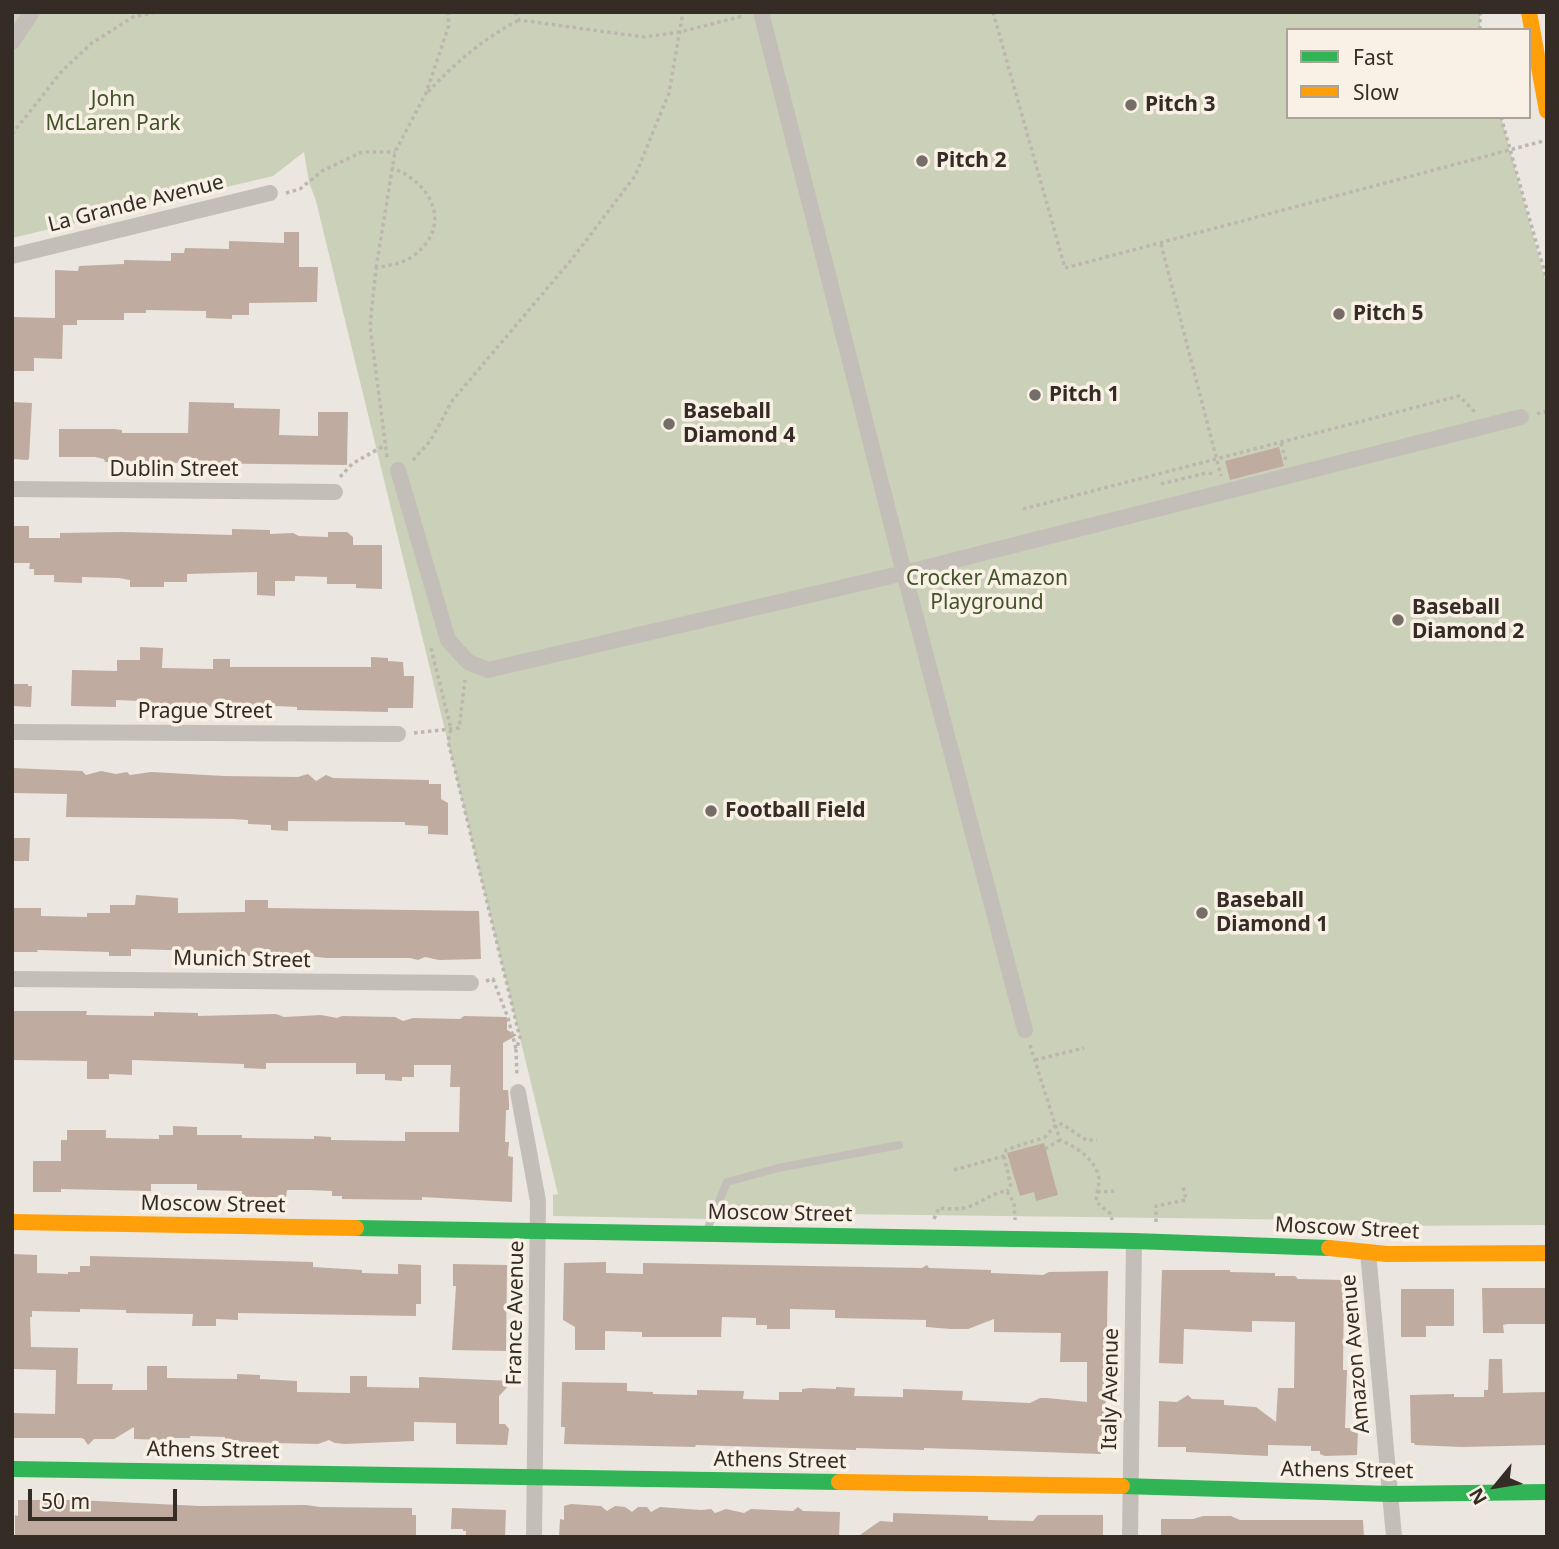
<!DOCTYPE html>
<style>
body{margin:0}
#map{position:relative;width:1559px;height:1549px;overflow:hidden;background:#ebe6df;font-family:"Noto Sans",sans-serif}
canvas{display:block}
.frame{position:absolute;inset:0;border:14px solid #352c26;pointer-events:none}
.legend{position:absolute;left:1286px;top:28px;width:245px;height:91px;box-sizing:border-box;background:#f9f1e5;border:2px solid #aba299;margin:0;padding:9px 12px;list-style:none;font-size:21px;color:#352c26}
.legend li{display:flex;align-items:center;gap:14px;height:35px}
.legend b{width:35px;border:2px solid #aba299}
.north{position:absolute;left:1461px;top:1451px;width:70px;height:70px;-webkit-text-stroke:5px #f9f1e5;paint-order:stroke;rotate:240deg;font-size:19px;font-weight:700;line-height:28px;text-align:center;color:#352c26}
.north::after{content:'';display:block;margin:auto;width:24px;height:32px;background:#352c26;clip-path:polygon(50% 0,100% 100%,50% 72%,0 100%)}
.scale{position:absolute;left:28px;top:1489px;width:149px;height:32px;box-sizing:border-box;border:4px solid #352c26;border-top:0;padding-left:9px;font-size:21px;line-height:24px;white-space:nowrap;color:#352c26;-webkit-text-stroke:5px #f9f1e5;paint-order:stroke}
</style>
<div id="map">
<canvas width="1559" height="1549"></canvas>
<div class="frame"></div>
<ul class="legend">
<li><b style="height:9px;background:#30b455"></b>Fast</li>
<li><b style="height:9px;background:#ff9f0a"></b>Slow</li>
</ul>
<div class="north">N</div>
<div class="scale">50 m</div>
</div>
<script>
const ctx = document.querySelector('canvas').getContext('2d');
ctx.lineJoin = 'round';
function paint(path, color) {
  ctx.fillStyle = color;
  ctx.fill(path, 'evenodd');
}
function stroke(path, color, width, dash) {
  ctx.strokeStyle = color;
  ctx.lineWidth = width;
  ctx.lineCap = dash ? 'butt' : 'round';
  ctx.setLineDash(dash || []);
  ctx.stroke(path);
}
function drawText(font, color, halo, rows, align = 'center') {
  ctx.font = font + ' "Noto Sans",sans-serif';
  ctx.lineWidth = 7;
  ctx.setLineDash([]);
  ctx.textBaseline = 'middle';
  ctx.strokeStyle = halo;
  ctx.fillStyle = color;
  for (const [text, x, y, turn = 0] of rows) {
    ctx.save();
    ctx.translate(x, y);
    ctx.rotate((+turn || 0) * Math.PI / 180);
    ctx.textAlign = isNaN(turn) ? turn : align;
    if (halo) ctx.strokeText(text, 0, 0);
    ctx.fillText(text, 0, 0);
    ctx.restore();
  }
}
const green = new Path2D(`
 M12,12H1480V30H1288V117H1501L1547,287V1225L1380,1226L1325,1220L759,1213L758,1220L553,1216V1195L558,1194L316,201L309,182L304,152L273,176L12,238Z`);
const building = new Path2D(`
 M284,232H299V267H318L317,302L249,303V315H232V319L206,318V311L146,310V313H124V320H77V325H63L62,359L34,358V371H12V317L55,318V270L78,271L79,266L124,264V260L171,261V253H184L185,248L229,249V241L284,243Z
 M12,402L32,403L29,459L27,460L12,459Z
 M189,402L234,403V408L280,409L279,435L318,436V412H348L347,465L105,462L104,459L95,457H59V429H114L122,430V433H188Z
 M1279,447L1284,466L1230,480L1225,461Z
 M13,526H29V538H60V533L122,532L232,535V529L270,530V534L293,533L299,536L328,537V532H347L353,537V545H382V589L356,588V584H327V577L295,576V581H275V596L257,595V572L187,574V582H164V587H130V580L119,578L82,577V583L54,582V575H34V569H29L30,563H12Z
 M140,647L163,648L162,668L213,669V659H230V667H371V657L388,658V661L403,662L404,676H414L413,708H388V712L297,710V707L276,706L170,707L142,704L140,701L116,700V707L71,706L72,670L117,671V660H140Z
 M12,684H28V686H32L31,707L12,706Z
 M12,768L82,771L86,775L101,771L116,774L127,772L130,775L151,772L224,776L298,777L308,774L316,781L326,775L333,778L429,780V784H441V799L448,803V835L428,834V826L405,825V822L288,821V831L271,830V825L248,824V820L233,819L66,817L67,794L12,793Z
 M12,838H30L29,861H12Z
 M136,895L178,898V913L245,912V900H268V908L479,911L481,959L439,960L425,957L418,960L410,958H326L309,956L299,958L295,955L244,956V952L131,949V956H109V952L37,950L38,952H12V908H41V916L87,917V913H110V905H135Z
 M12,1011H87L86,1015L154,1016V1012L198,1013V1016L276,1014L284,1017L321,1015L337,1018L342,1016L395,1017L403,1021L413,1018L460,1019L464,1016L507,1017V1030L517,1035L503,1043V1090H508L509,1103V1110H506L505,1142H509L508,1156L513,1157L512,1202L422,1197V1200L342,1199V1196H332V1191L309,1190H287L286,1197H242V1191L197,1190V1184H151V1191L61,1189V1192H33V1161H61V1140H67V1130H106V1138L159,1139V1135H173V1126L197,1127V1135H242V1138L314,1139V1136L331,1137V1140L405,1141V1132H459L460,1087H450L451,1065H414V1077H402V1081L385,1080V1074H356V1063H266V1069L244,1068V1064L132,1060V1075L109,1074V1079H87V1061L12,1060Z
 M1044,1143L1058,1195L1036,1201L1034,1192L1020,1196L1007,1153Z
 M12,1254L37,1255V1273L68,1274V1272H80V1266H90V1256L313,1262V1267L362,1270V1273L398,1274V1264L421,1265V1304H416V1316L238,1313V1320L216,1319V1326H192L193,1314L126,1313V1310L80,1309V1312L32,1311V1317H30L31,1347L78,1348L77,1384H113L112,1390H147V1366H167V1378L237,1379V1374L260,1375V1379L297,1381V1392L350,1393V1376H367V1387L419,1388V1377L513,1381L499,1396V1424H505L509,1429L507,1445L456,1444V1423L414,1422V1441L345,1444L335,1443L329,1440L318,1444L275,1443L225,1441V1437L190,1436V1438H167V1440L134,1439V1427L114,1439H94L88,1445L84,1439L81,1438H12V1413L55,1414L56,1370L12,1369Z
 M606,1262V1273L643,1274V1263L922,1268L927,1265L929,1268L991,1270V1273L1043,1275L1049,1272L1108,1271L1105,1441H1101V1454L924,1448V1450L856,1448V1450L696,1445L695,1447L564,1444L565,1427H561L562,1382L627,1383V1391L653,1392V1394L697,1395V1390L744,1391L743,1399L779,1400V1392H802V1389L810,1388L836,1389V1387L855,1388L854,1396L903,1397V1389L963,1391L962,1400L1030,1403L1040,1398H1047L1087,1402V1362H1060L1061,1333L994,1332V1319L968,1329H951L926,1327V1320L835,1318V1310L790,1309V1329H767V1325H756V1318L722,1317L721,1337H642V1332L605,1331V1350H575V1327L563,1320L564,1263Z
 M453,1264L507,1265L506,1351L452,1350L456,1286H453Z
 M1162,1270H1230V1272L1275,1273V1276H1295L1298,1279L1344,1280L1343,1370H1347L1345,1428H1358L1357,1455L1325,1456L1320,1454V1451H1311V1446L1268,1445V1456L1186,1452V1447H1158L1159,1401L1177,1402L1188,1395L1192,1399L1224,1400V1405L1256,1407L1276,1422L1278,1388H1294L1295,1322L1252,1321V1332L1184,1329L1183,1364L1159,1363Z
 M1482,1288H1547V1324H1507L1503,1325L1504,1333H1483Z
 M1401,1289H1454V1326H1426V1337H1401Z
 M1489,1359H1502L1503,1393L1547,1392V1445L1462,1447L1415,1445L1414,1443H1411L1410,1395L1454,1394V1397H1484V1390H1488Z
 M18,1500H76L200,1506L306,1505L320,1507L412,1508V1515H416V1537H15V1515L18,1516Z
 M571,1504L601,1506L607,1511L615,1506L625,1507L632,1512L638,1507H647L651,1512L660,1507L701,1510L711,1509L715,1513L726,1509L744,1513L751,1509L793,1511L798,1507L803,1511L840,1512L839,1537H559L560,1519L564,1520V1506Z
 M452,1508L506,1510L505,1537H466V1531H463V1529H451Z
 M893,1513L988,1516V1520L1033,1521L1038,1515H1103V1537H857L880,1521L893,1522Z
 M1203,1516H1231L1240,1520H1363L1364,1537H1161V1519H1193Z`);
const path = new Path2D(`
 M515,12L519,20L644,37L680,32L743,16
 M993,12L1065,268L1547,140
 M1480,12V30
 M428,92C455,63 484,38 519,20
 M1501,117L1547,281
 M12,134L62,71L92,43L133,17L156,12
 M286,193L300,189L322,171L362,152H395
 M1161,244L1221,476
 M376,268L395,152L426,93L449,25L448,12
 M1537,414L1547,411
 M1281,443L1286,460
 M387,457L370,326L376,268C389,265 402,264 413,256C453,227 433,183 392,168
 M413,460L431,440L452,401L572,259L635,176L669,93L683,12
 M340,477L352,464L385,445
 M1161,484L1206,473L1215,474
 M1023,509L1459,396L1476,413
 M431,648L451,729L448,741L520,1038L516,1050L517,1076
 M414,733L459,728L465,680
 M486,981L493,979L508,1018L516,1049
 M1030,1045L1060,1140C1075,1146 1097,1160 1099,1179C1099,1186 1096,1195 1096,1202L1111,1214L1112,1220
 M1035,1060L1084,1048
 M1045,1149L1060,1140
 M1004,1156L1011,1187L1007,1191
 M954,1170L1004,1156L1006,1150L1045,1137L1056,1125L1062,1124L1086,1140H1097
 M1097,1192L1114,1191
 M934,1219L939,1208C948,1209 959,1210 968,1207C983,1202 991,1193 1007,1191L1014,1203L1015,1220
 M1156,1222V1206L1186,1200L1183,1186`);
const lane = new Path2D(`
 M707,1230L727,1182L778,1168L899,1145`);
const street = new Path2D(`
 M761,12L904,573L1025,1030
 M12,42L32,12
 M12,256L270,193
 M398,470L448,640L468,662L488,670L904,573L1521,417
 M12,489L335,492
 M12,732L398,734
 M12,979L471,983
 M518,1092L538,1201L534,1537
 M1368,1252L1394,1537
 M1130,1537L1134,1241`);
const fast = new Path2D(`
 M356,1228L1134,1241L1329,1248
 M12,1469L839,1482
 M1122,1486L1390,1494L1547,1492`);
const slow = new Path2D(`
 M1529,12L1547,111
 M12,1222L356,1228
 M1329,1248L1387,1254L1547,1253
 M839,1482L1122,1486`);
const markers = [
 [1131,105,7,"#756d67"],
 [922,161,7,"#756d67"],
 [1339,314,7,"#756d67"],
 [1035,395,7,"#756d67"],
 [669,424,7,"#756d67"],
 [1398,620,7,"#756d67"],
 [711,811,7,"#756d67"],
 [1202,913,7,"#756d67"]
];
const parkNames = [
 ["John",113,100],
 ["McLaren Park",113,124],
 ["Crocker Amazon",987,579],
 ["Playground",987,603]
];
const poiNames = [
 ["Pitch 3",1145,105],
 ["Pitch 2",936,161],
 ["Pitch 5",1353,314],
 ["Pitch 1",1049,395],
 ["Baseball",683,412],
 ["Diamond 4",683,436],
 ["Baseball",1412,608],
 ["Diamond 2",1412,632],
 ["Football Field",725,811],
 ["Baseball",1216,901],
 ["Diamond 1",1216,925]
];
const streetNames = [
 ["La Grande Avenue",136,204,-14],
 ["Dublin Street",174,470],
 ["Prague Street",205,712],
 ["Munich Street",242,960,1],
 ["Moscow Street",213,1205,1],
 ["Moscow Street",780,1214,1],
 ["Moscow Street",1347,1229,3],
 ["France Avenue",516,1313,-89],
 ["Amazon Avenue",1356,1354,-95],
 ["Italy Avenue",1111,1389,-89],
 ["Athens Street",213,1451,1],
 ["Athens Street",780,1461,1],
 ["Athens Street",1347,1471,1]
];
paint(green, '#cbd1b8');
paint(building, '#c0aba0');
stroke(path, '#bdb6b0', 3.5, [3.5, 3.5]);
stroke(lane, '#c4beb8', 8);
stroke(street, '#c4beb8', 16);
stroke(fast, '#30b455', 16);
stroke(slow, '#ff9f0a', 16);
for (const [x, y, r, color] of markers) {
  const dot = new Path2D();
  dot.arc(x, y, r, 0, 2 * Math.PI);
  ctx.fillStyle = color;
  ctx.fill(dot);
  stroke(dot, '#f9f1e5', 2.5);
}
drawText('21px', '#42532a', '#f9f1e5', parkNames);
drawText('bold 21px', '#352c26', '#f9f1e5', poiNames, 'left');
drawText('21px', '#352c26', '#f9f1e5', streetNames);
</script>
